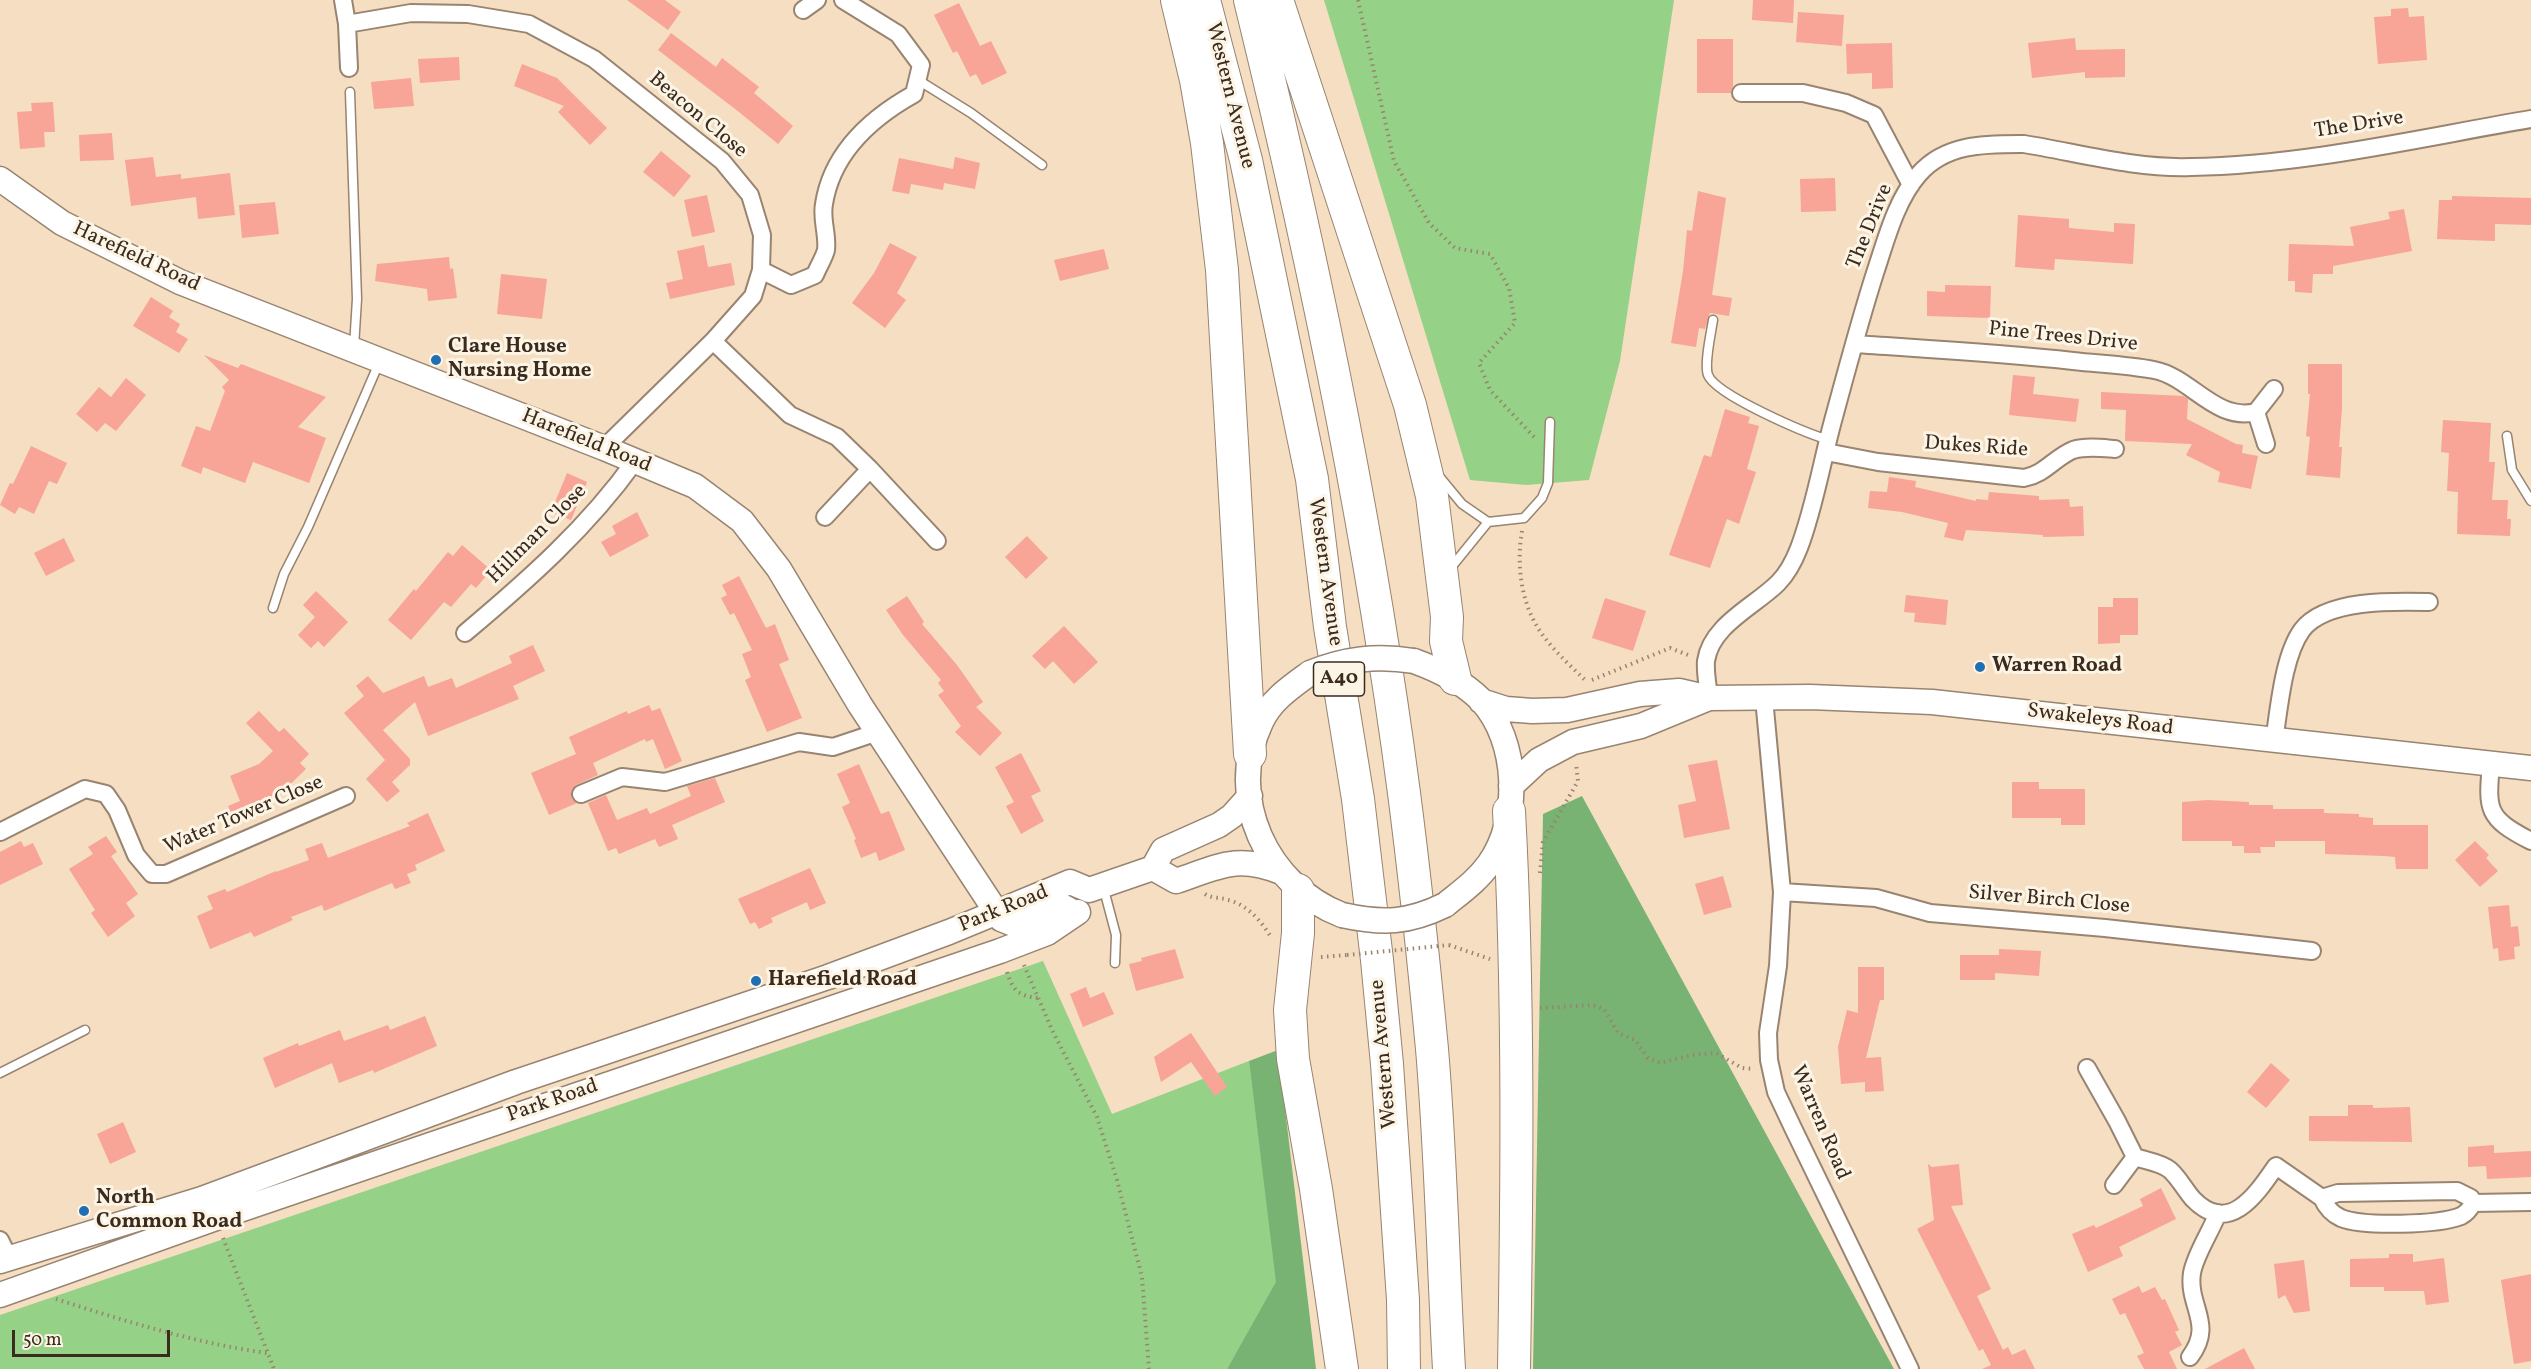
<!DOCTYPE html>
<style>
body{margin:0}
#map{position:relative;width:2531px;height:1369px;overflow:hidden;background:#f5dec2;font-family:Vollkorn,serif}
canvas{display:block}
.scale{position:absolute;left:12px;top:1330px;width:158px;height:27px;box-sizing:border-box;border:3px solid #3b2a1e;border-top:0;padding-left:8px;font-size:18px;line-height:21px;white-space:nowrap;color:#3b2a1e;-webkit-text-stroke:4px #fcf5e5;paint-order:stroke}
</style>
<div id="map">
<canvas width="2531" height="1369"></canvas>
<div class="scale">50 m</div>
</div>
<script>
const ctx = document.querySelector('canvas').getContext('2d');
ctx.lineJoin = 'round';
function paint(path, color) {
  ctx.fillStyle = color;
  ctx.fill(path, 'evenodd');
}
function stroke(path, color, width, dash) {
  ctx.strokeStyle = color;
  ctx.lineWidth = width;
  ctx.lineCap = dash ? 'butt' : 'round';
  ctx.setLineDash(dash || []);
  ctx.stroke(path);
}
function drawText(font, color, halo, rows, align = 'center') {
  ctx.font = font + ' Vollkorn,serif';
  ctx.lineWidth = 6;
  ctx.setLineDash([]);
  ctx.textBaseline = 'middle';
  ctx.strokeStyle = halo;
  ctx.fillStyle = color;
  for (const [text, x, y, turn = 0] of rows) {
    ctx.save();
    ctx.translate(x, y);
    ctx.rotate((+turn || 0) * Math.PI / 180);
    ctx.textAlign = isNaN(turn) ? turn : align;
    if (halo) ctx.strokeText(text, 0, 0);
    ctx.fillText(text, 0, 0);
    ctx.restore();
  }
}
const green = new Path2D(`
 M1324,0H1674L1620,361L1589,480L1526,485L1470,480Z
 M1043,961L1112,1114L1249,1061L1277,1282L1227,1369H0V1315Z`);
const forest = new Path2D(`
 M1582,796L1894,1369H1533L1543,814Z
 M1278,1050L1316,1369H1227L1276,1282L1249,1061Z`);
const building = new Path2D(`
 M627,0H665L681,12L668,30Z
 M1753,0H1794L1793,23L1752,20Z
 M959,3L980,46L991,41L1007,73L982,85L976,74L970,77L957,51L953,53L934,15Z
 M2408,8L2409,17L2424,16L2427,60L2378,64L2374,17L2391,16V9Z
 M1798,12L1844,15L1842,46L1796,42Z
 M671,33L716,67L722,58L759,87L754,93L793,126L778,144L739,112L658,50Z
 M2075,38L2076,50L2125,49V77L2085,78V72L2032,78L2028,43Z
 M1697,39H1733V86L1731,93H1697Z
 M1892,43L1893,88L1872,89V73L1847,74L1846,44Z
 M459,57L460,80L420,83L418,59Z
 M522,64L557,78L607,128L590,145L558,112L564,106L514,86Z
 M411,78L414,106L374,109L371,82Z
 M53,102L55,132H44L45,147L20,149L17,112L32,111L31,103Z
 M112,133L114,160L80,161L79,135Z
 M661,151L691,176L674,197L643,172Z
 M153,157L156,177L181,174V179L230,173L235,215L198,219L196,197L131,206L125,160Z
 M955,157L980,163L975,189L944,183L943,190L911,184L909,194L892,191L899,158L953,169Z
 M1835,178L1836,211L1801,212L1800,179Z
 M1698,191L1726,198L1712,295L1732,298L1729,316L1710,313L1705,329L1699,328L1696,347L1671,343L1683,271L1687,230L1692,231Z
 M707,195L715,232L692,237L684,200Z
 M2452,196L2531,198V225L2495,224V241L2437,239L2439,200H2452Z
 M275,202L279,234L242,238L239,205Z
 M2404,209L2412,251L2333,266V274H2313L2312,293L2295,292V281H2288L2289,244L2354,246L2350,227L2390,219L2388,212Z
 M2018,215L2069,219V228L2114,232V223L2135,224L2133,264L2055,259L2054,270L2015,267Z
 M890,243L917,257L897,293L906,300L885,328L852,303L874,273Z
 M704,245L708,267L731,263L735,285L670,299L666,283L683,279L677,251Z
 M1104,249L1109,269L1060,281L1054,260Z
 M449,257L450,269L453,268L457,298L428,301L427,289L375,281L377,264Z
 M501,274L547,279L542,319L497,314Z
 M1945,285L1991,286L1990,318L1927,316V291L1945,292Z
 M151,297L173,311L169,317L180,324L176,332L188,339L179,353L133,326Z
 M204,355L238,368L241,364L326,397L298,427L326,438L309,483L253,462L245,483L203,467L201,474L181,466L196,426L210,431L225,391L222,387L229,380Z
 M2308,364H2342V409L2339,447H2342L2340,478L2306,475L2310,437L2306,436L2310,394H2308Z
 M2013,375L2035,377L2033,394L2079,399L2076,422L2009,415Z
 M126,378L146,395L116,431L105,423L97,432L76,414L99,387L111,397Z
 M2101,392L2183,396L2188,399L2187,419L2236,444L2243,445L2242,453L2258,456L2251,489L2218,482L2220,472L2186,455L2192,444L2125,441L2126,410L2101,409Z
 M1725,409L1750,417L1748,423L1759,426L1747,469L1756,472L1739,524L1727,519L1710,568L1669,555L1704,455L1711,457Z
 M2443,420L2491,423L2489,462H2495L2492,500H2508L2507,519H2511L2510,536L2457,534L2458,492L2447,491L2449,453L2441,452Z
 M31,446L67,463L57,484L49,481L34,514L19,507L15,514L0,505L10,483L13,484Z
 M567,473L587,482L571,520L551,512Z
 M1889,477L1916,481L1915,487L1976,501V499L1988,500L1989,492L2039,496V500L2069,499L2070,507L2083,506L2084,536L2043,537V535L1966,530L1963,541L1944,537L1948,523L1902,512L1868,508L1870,491L1887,492Z
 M637,512L649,536L610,557L601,542L616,534L612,526Z
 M1027,536L1048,558L1026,579L1005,557Z
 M64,538L75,561L46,576L34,553Z
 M462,545L491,570L476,588L471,584L451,607L444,602L411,640L388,620L414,589L416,591L448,552L453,556Z
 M739,576L766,628L775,624L789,660L779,664L802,718L767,732L745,680L751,677L742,654L752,650L734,613L730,615L721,598L727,595L722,585Z
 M316,591L348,622L324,647L318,641L311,648L298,635L315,617L303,605Z
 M1906,595L1948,600L1946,625L1914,622L1915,613L1904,612Z
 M907,596L924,622L922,624L957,665L983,702L976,707L1002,733L980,756L955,732L961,726L938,695L944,691L938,683L941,680L903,635L886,610Z
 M1605,598L1646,611L1633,651L1592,638Z
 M2113,598H2138V635H2120V643L2098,644V607H2113Z
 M1064,626L1098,662L1074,684L1053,661L1045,669L1032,656Z
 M533,645L545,671L513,686L519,699L428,736L415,702L383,730L410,759V765L392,782L400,791L387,802L366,779L385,760L344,713L364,696L356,686L368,676L383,693L424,676L428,687L452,678L456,688L512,663L509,656Z
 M649,705L652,711L660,708L682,761L665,769L653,739L646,742L645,739L593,763L598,775L576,785L571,792L572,799L577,803L549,815L531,773L576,754L569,737L627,711L628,714Z
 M259,711L279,732L284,728L309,754L300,763L306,769L277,797L259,804L262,811L235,822L228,806L240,801L230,776L259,764L273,751L246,723Z
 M1021,753L1041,791L1031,796L1044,821L1021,834L1006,806L1014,802L995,767Z
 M1717,760L1730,829L1684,838L1678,805L1696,801L1688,765Z
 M859,764L881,814L889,811L905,850L879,861L876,852L861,858L854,840L856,839L842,807L850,803L837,774Z
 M715,778L725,802L672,825L678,839L659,847L655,839L619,854L616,848L608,851L588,803L606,795L617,820L647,808L650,814L691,796L687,786Z
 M2012,782H2039V789H2085V825H2061V818H2012Z
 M2208,800L2249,802V805H2273V809H2324V813L2359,814V817L2373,818V825H2428V869H2396L2395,857L2385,856L2325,854V841H2275V847H2260L2261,853H2244V846H2232V841H2182V802Z
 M428,813L445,851L415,865L417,870L407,874L411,883L395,889L392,883L324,911L322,905L291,917L293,920L254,937L251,932L210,949L197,916L213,909L207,896L225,889L227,892L276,871V872L309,860L305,849L322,843L328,858L410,826L407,823Z
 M106,836L117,852L111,856L138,894L126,903L135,916L108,937L91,913L95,910L69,869L93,854L88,847Z
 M21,841L24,847L33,843L43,864L0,885V852Z
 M2475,841L2489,855L2486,858L2498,871L2480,887L2455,860Z
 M810,868L826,903L810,910L807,902L771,918L773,922L759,929L755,922L750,924L738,899Z
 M1723,876L1732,907L1704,915L1695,884Z
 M2509,905L2511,927L2518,926L2520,946L2514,947L2515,959L2499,961L2498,948L2493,949L2488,907Z
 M1175,949L1184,978L1136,991L1129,964L1142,961L1141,958Z
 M1999,949L2041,951L2039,976L1995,973V980H1960V955H1999Z
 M1858,967H1884V1000H1880L1866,1058L1881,1057L1884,1091L1865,1092V1082L1841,1084L1838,1047L1847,1010L1858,1013Z
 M1086,987L1090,998L1104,992L1114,1014L1083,1027L1070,994Z
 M425,1016L437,1046L374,1073L373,1070L339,1083L332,1063L275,1088L263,1058L298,1043L299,1046L340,1030L344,1041L388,1025L390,1030Z
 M1191,1033L1227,1087L1215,1096L1191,1062L1161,1082L1154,1057Z
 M2271,1063L2290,1080L2266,1108L2247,1092Z
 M2348,1105H2373V1108L2410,1107L2412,1142L2309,1141V1116H2348Z
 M123,1122L136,1152L110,1164L97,1134Z
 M2494,1145V1153L2531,1151V1177L2487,1179L2486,1166L2468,1167V1147Z
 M1928,1164L1932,1167L1959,1164L1963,1205L1951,1206L1991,1289L1977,1296L2003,1350L2008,1347L2012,1355L2025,1349L2035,1369H1982L1991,1365L1983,1349L1979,1351L1917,1229L1934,1220Z
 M2161,1188L2176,1219L2119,1247L2123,1256L2088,1272L2072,1234L2094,1225L2096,1228L2143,1206L2140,1199Z
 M2389,1254H2413V1262L2444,1258L2449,1302L2426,1305L2424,1291H2384V1287H2350V1259L2389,1258Z
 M2304,1260L2310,1311L2294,1313L2285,1295L2278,1299L2274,1264Z
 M2531,1274V1361L2514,1364L2501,1280Z
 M2139,1286L2142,1293L2155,1287L2162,1300L2165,1299L2179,1330L2175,1332L2182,1345L2169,1352L2177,1369H2144L2137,1356L2144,1353L2125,1313L2120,1315L2112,1299Z
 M2244,1348L2255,1369H2205Z`);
const path = new Path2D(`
 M1358,0L1394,161L1429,223L1455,248L1490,254L1509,288L1515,323L1479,363L1490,390L1536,439
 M1522,531C1516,566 1521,608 1545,638C1557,654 1573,668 1587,682
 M1592,680L1670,648L1688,655
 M1540,873L1543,842L1578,781L1576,764
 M1205,894C1213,899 1220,897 1228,900C1248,905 1261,921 1271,937
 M1449,945L1490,959
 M1321,957L1347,955
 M1024,965L1053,1032L1097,1117L1117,1180L1142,1277L1149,1369
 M1007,972C1013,991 1019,996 1039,998
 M1540,1008L1593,1005L1604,1009L1618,1033L1635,1040L1648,1058L1660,1063L1692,1055L1716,1053L1742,1068L1753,1069
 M223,1238L274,1369
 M56,1299C125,1321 195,1343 267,1353`);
const lane = new Path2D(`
 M918,80L971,113L1042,165
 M350,92L357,299L354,347
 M1713,320C1711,333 1704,364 1708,375C1716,395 1805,433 1829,440
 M2507,436L2512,470L2531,501
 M1438,475L1462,504L1488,522L1524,518L1542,498L1548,483L1550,422
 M1449,570L1488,522
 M273,608L284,574L308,527L379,363
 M1103,886L1116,935L1115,963
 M0,1073L85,1030`);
const street = new Path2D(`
 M343,0L347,24L349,68
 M803,10L817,0
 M347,24L411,13L468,14L529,24L594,59L722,161L750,195L762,235L761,270L753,296L713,341L604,448
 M1741,93H1803L1846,103L1874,115L1911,185
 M761,270L791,285L815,275C818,267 824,258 826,250C828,235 821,219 824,204C832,153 871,118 914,94L921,65L898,34L843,0
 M713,341L790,415L837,437L870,469L937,541
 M1855,344C1927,349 2000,353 2073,361C2100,364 2127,365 2154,370C2191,377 2215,422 2256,412L2274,389
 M2256,412L2266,444
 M1826,452L1878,462L2024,478C2045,474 2054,458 2073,450C2086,446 2102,448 2115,449
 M825,517L870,469
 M465,633C528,580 587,528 635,461
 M1709,698C1708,686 1705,673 1706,661C1711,625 1755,606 1778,583C1788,573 1794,561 1799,548C1815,506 1822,460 1834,417C1847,369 1860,320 1875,273C1886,240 1896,200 1919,174C1946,143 1986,144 2024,144C2079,153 2136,169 2191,167C2306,165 2419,138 2531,119
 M1764,698L1782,892L1778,966L1768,1033L1769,1060L1776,1092L1793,1128L1910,1369
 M2274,741C2279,710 2283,656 2302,630C2325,599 2395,601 2429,602
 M2491,763C2487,810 2486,818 2531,841
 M581,794L622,777L665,782L799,742L833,747L878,732
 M0,832L85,789L106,794L117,810L136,855L152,874H166L346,796
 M1782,892L1876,898L1930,913L2105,928L2312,951
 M2087,1068L2117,1121L2135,1157L2114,1185
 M2135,1157C2146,1161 2160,1162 2170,1170C2179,1178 2185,1190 2193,1199C2229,1236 2256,1195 2276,1166L2322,1198
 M2457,1191L2471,1198L2473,1203C2470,1209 2467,1213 2461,1216C2439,1225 2363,1227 2341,1218C2332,1214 2326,1207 2322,1198L2338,1193Z
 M2473,1203L2531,1202
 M0,1240L9,1258
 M2190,1357C2215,1324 2187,1306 2192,1273C2195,1255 2211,1231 2218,1213`);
const secondary = new Path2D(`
 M0,179L62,223L180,282L604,448L695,486L742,521L779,569L860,705L1001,919L1011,923L1064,907L1075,913
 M1414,661C1439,670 1462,681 1481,700C1519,741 1521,819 1489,864C1477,881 1461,892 1445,905
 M1310,673C1291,687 1271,700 1261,722C1225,798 1267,886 1342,915
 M1481,701L1506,709L1532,711L1567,710L1640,694L1679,691L1709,698L1810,697L1932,702L2531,768
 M1511,786L1539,760L1573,742L1641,726L1709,698
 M1153,868L1176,881C1218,867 1237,854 1281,872
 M0,1261L202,1199L516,1082L828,977L949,932L1070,882L1089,890L1153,868L1163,850L1219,825L1232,816L1250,796
 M0,1295L216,1218L1000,951L1047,933L1078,912`);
const highway = new Path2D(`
 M1177,0L1196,80L1207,143L1222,270L1250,754
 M1204,0L1246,160L1312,479L1330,627L1358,799L1377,960L1387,1064L1403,1300L1404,1369
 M1250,0C1314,261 1369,526 1404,793C1415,878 1424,964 1432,1049C1441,1155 1443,1263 1449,1369
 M1277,0L1410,405L1432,496L1447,617L1446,641L1455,679
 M1509,811C1519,996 1517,1183 1514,1369
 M1298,890V933L1290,1010L1293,1059L1316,1189L1342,1369`);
const pathBridge = new Path2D(`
 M1347,955L1449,945`);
const secondaryBridge = new Path2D(`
 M1310,673C1345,659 1376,655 1414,661
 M1342,915C1383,924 1408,923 1445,905`);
const markers = [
 [436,360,6,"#1f6fb2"],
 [1980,667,6,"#1f6fb2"],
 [756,981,6,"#1f6fb2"],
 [84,1211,6,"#1f6fb2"]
];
const shields = [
 [1339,679,51]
];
const shieldNames = [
 ["A40",1339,679]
];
const streetNames = [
 ["Western Avenue",1229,96,76],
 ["Beacon Close",697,116,40],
 ["The Drive",2359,126,-9],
 ["The Drive",1871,227,-68],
 ["Harefield Road",136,258,25],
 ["Pine Trees Drive",2063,338,6],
 ["Harefield Road",586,442,22],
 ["Dukes Ride",1976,448,4],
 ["Hillman Close",538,535,-45],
 ["Western Avenue",1324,572,82],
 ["Swakeleys Road",2100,721,7],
 ["Water Tower Close",244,816,-23],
 ["Silver Birch Close",2049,901,5],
 ["Park Road",1004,910,-22],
 ["Western Avenue",1385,1054,-95],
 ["Park Road",553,1102,-19],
 ["Warren Road",1819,1123,67]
];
const poiNames = [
 ["Clare House",448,348],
 ["Nursing Home",448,372],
 ["Warren Road",1992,667],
 ["Harefield Road",768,981],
 ["North",96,1199],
 ["Common Road",96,1223]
];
paint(green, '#95d186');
paint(forest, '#78b373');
paint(building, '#f8a496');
stroke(lane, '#988470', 11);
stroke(street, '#988470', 20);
stroke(secondary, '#988470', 27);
stroke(highway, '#988470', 34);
stroke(path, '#988470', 4, [1.5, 4.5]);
stroke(lane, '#fff', 8);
stroke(street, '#fff', 16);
stroke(secondary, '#fff', 24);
stroke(highway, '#fff', 32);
stroke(secondaryBridge, '#988470', 27, []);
stroke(pathBridge, '#988470', 4, [1.5, 4.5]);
stroke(secondaryBridge, '#fff', 24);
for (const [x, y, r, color] of markers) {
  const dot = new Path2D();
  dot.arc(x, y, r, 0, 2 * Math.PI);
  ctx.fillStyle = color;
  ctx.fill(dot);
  stroke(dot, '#fcf5e5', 2);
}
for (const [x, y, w] of shields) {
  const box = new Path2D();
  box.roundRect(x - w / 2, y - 17, w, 34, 4.5);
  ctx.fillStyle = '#fcf5e5';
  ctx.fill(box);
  stroke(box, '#3b2a1e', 1.5);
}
drawText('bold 20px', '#3b2a1e', null, shieldNames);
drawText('21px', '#3b2a1e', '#fcf5e5', streetNames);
drawText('bold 21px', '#3b2a1e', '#fcf5e5', poiNames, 'left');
</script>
